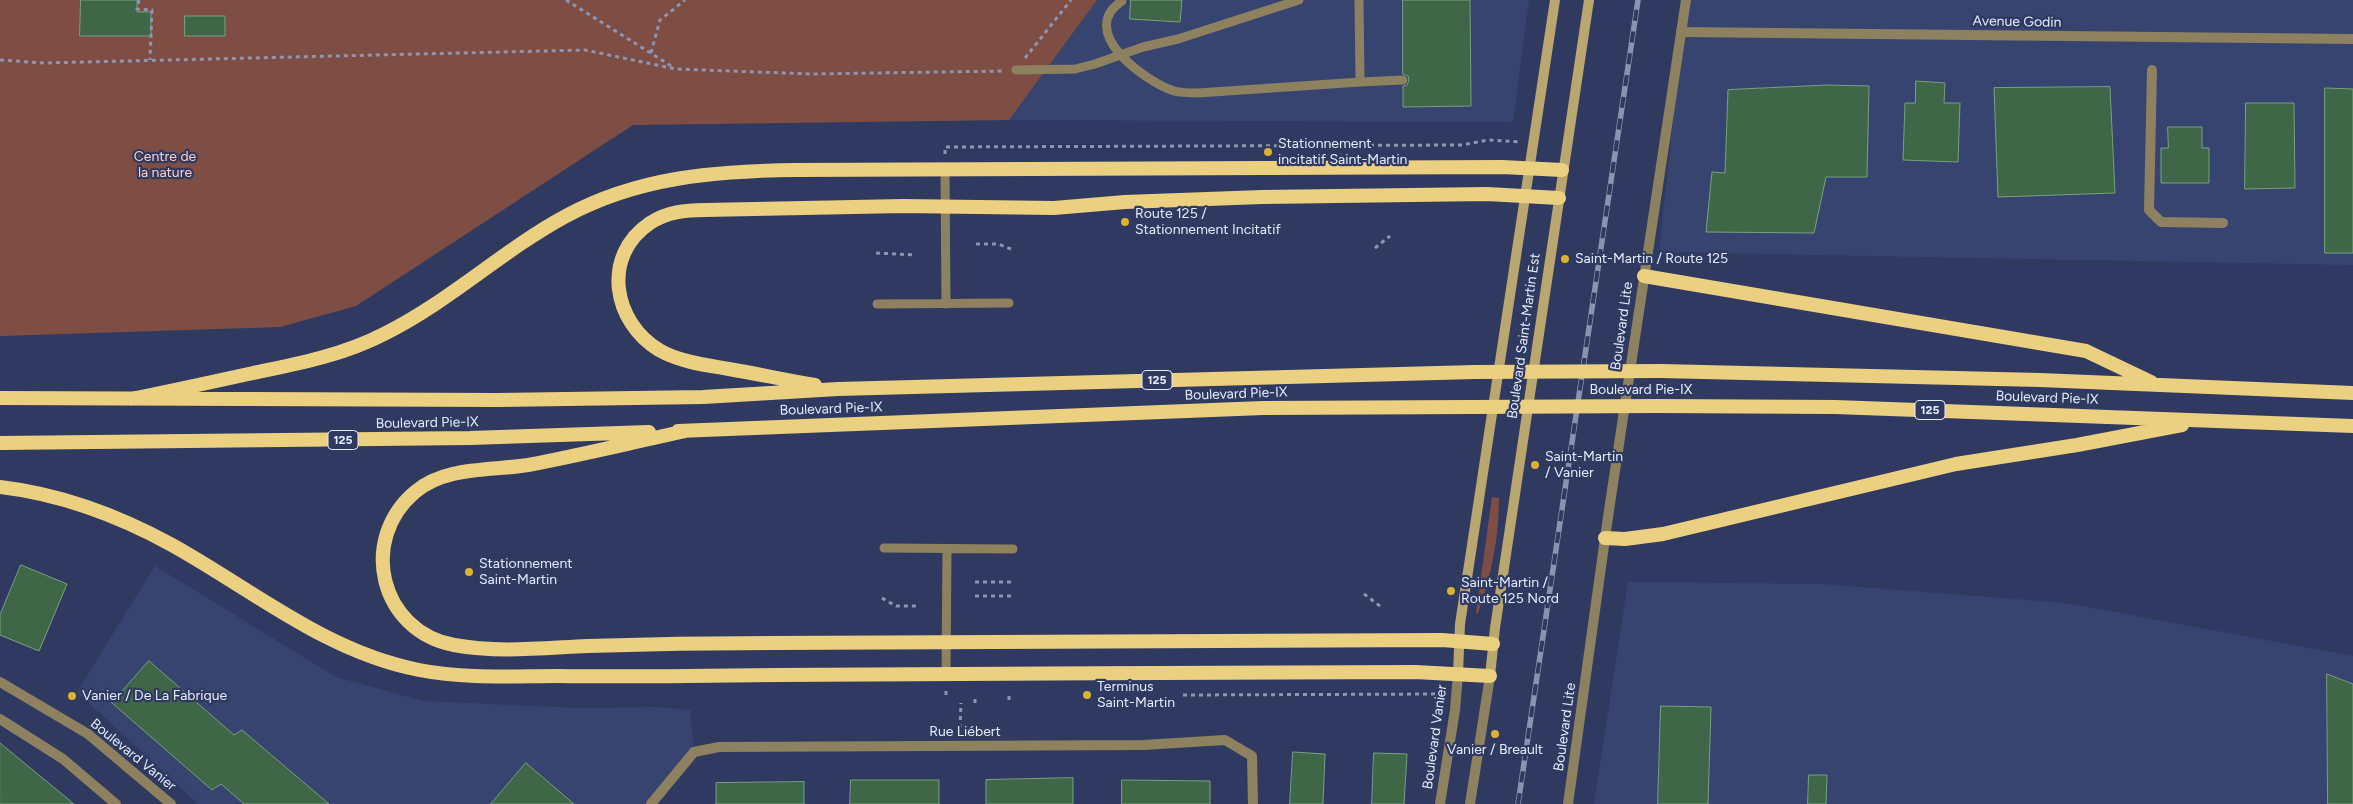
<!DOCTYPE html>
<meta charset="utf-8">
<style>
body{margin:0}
canvas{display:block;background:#303a60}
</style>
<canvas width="2353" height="804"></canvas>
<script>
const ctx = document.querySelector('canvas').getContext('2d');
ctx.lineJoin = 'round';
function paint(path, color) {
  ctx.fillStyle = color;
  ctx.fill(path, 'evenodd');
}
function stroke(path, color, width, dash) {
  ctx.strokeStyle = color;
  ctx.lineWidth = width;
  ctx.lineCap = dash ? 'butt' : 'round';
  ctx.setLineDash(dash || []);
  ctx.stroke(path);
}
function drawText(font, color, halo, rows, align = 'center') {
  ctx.font = font + ' Figtree,sans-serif';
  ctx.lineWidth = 4.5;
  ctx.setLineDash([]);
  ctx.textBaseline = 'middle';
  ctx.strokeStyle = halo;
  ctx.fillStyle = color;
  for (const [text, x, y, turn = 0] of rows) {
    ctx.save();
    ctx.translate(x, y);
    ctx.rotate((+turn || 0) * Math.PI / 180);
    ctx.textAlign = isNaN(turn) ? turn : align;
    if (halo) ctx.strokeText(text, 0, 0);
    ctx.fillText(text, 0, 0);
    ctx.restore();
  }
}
const built = new Path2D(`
 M1097,0H1529L1513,122L1009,120Z
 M1686,0H2353V265L1659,252Z
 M155,566L336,677L423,701L578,708L657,707L690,710L694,752L651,804H198L77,692Z
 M1628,582L1821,584L2065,603L2353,656V804H1594Z`);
const green = new Path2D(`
 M0,0H1097L1009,120L633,125L356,306L280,327L0,336Z
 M1492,497L1499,498C1499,538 1491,576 1478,613H1476Z`);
const building = new Path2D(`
 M81,0H137V12H151V36H80Z
 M1131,0H1182L1180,22L1130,19Z
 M1403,0H1470L1471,106L1403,107V86L1407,85L1409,80L1408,76L1403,74Z
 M185,16H225V36H185Z
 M1916,81L1945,83L1944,103H1960L1958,162L1903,160L1905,103H1915Z
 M1828,85L1869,86L1867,177H1826L1814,233L1706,232L1712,172L1725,173L1728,90Z
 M2110,87L2115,193L1998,197L1994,88Z
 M2325,88L2353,89V253H2325Z
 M2246,103H2294L2295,188L2245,189Z
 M2168,127H2202V148H2209V183H2161V148H2168Z
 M21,565L67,584L39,651L0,635V615Z
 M149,661L234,735L242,730L329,804H244L221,784L212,790L112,703Z
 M2327,674L2353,684V804H2328Z
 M1661,706L1711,707L1708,804H1658Z
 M0,743L74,804H0Z
 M1293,752L1325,754L1323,804H1290Z
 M1374,753L1407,754L1404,804H1372Z
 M526,763L574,804H491Z
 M1809,775H1827L1826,804H1808Z
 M1073,778V804H986V780Z
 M851,780H939V804H850Z
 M1122,780L1210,781V804H1122Z
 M804,782V804H716V783Z`);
const path = new Path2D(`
 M139,0L137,9L152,10L150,60
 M566,0L673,67
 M651,53L660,20L685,0
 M1025,58L1071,0
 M0,60L44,63L585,50L676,69L812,74L1004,71
 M945,154V147L1462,145L1488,140L1521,142
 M976,244H998L1011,249
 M1375,248L1390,236
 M876,253L916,255
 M975,582H1012
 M1364,594L1380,606
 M975,596H1011
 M882,598L896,606H918
 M946,695V687
 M1183,695L1443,694
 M1009,696V703
 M975,703V696
 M960,728L961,703`);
const service = new Path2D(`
 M1122,1C1076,31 1144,81 1174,91C1182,93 1190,93 1198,93L1360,82L1359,0
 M1016,70L1075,69L1095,64L1143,47L1178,39L1299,0
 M1360,82L1403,80
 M945,170L946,304
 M877,304L1009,303
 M884,548L1013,549
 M946,674L947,549`);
const minor = new Path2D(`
 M1681,32L2353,39
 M2152,70L2149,210L2161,222L2223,223
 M651,804L694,752L719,747L1143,745L1225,740L1252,756L1253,804`);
const tertiary = new Path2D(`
 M0,682L88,734L171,804
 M0,719L63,759L116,804
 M1440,804L1455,710L1458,674
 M1470,804L1490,676
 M1568,804L1608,517L1686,0`);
const secondary = new Path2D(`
 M1458,674L1460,624L1555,0
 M1490,676L1495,628L1589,0`);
const trunk = new Path2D(`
 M1644,276L2086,351L2151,382
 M1661,371L2040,380L2353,393
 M815,385C786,380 758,374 729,369C706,365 680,362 659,350C613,322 601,256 650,223C667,212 685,210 705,210L903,206L1054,208L1125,202L1262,197L1487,194L1559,198
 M0,398L498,400L703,397L838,389L1475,372
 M131,399C171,391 212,382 253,373C298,364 344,355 386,333C450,301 503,250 566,216C638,177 715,171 796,170L1502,167L1562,170
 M1655,406L1835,407L2353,426
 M678,431L1263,408L1470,407
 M686,431C634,442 581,455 528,465C491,471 445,466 415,492C358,540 380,631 454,645C497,653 543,648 587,646C648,644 709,643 771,643C994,640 1218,643 1442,640L1493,644
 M0,443L470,438L649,432
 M0,487C60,494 119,516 172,545C253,590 326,652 419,670C465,679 512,676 558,676C631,677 705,676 778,675C990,673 1203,673 1415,672L1490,676
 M1605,538L1625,539L1663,534L1956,464L2077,445L2182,425`);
const rail = new Path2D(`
 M1518,804L1638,0`);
const trunkBridge = new Path2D(`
 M1475,372L1661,371
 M1470,407L1655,406`);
const markers = [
 [1268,152,5,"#dab333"],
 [1125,222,5,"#dab333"],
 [1565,259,5,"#dab333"],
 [1535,465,5,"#dab333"],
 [469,572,5,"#dab333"],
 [1451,591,5,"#dab333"],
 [1087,695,5,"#dab333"],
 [72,696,5,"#dab333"],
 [1495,734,5,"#dab333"]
];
const shields = [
 [1157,380,30],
 [1930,410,30],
 [343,440,30]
];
const shieldNames = [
 ["125",1157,380],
 ["125",1930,410],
 ["125",343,440]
];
const streetNames = [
 ["Avenue Godin",2017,22,1],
 ["Boulevard Lite",1622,326,-82],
 ["Boulevard Saint-Martin Est",1524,336,-82],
 ["Boulevard Pie-IX",1641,390],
 ["Boulevard Pie-IX",1236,394,-2],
 ["Boulevard Pie-IX",2047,398,2],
 ["Boulevard Pie-IX",831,409,-2],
 ["Boulevard Pie-IX",427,423,-1],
 ["Boulevard Lite",1565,727,-82],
 ["Rue Liébert",965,732],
 ["Boulevard Vanier",1435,737,-82],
 ["Boulevard Vanier",133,755,39]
];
const poiNames = [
 ["Stationnement",1278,144],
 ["incitatif Saint-Martin",1278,160],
 ["Route 125 /",1135,214],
 ["Stationnement Incitatif",1135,230],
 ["Saint-Martin / Route 125",1575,259],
 ["Saint-Martin",1545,457],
 ["/ Vanier",1545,473],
 ["Stationnement",479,564],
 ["Saint-Martin",479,580],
 ["Saint-Martin /",1461,583],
 ["Route 125 Nord",1461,599],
 ["Terminus",1097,687],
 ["Saint-Martin",1097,703],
 ["Vanier / De La Fabrique",82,696],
 ["Vanier / Breault",1495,750,"center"]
];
const parkNames = [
 ["Centre de",165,157],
 ["la nature",165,173]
];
paint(built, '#384470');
paint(green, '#7e4e45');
paint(building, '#3e6647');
stroke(building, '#77a180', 1);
stroke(path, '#8d95b1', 3, [4, 4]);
stroke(service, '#8d815f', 9);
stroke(minor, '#8d815f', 10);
stroke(tertiary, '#8d815f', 10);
stroke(secondary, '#baa770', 10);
stroke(trunk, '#ecd082', 14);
stroke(rail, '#8b93b0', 5.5);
stroke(rail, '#303a60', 4, [11]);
stroke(trunkBridge, '#ecd082', 14);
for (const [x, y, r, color] of markers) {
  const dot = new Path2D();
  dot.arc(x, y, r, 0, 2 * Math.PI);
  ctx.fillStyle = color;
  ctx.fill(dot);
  stroke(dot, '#303a60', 2);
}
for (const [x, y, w] of shields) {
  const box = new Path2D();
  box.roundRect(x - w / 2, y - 9.5, w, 19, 4);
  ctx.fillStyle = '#303a60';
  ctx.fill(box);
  stroke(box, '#e4ebfe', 1);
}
drawText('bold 12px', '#e4ebfe', null, shieldNames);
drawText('14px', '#e4ebfe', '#303a60', streetNames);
drawText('14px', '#e4ebfe', '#303a60', poiNames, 'left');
drawText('14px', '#fecdc4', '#303a60', parkNames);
</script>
